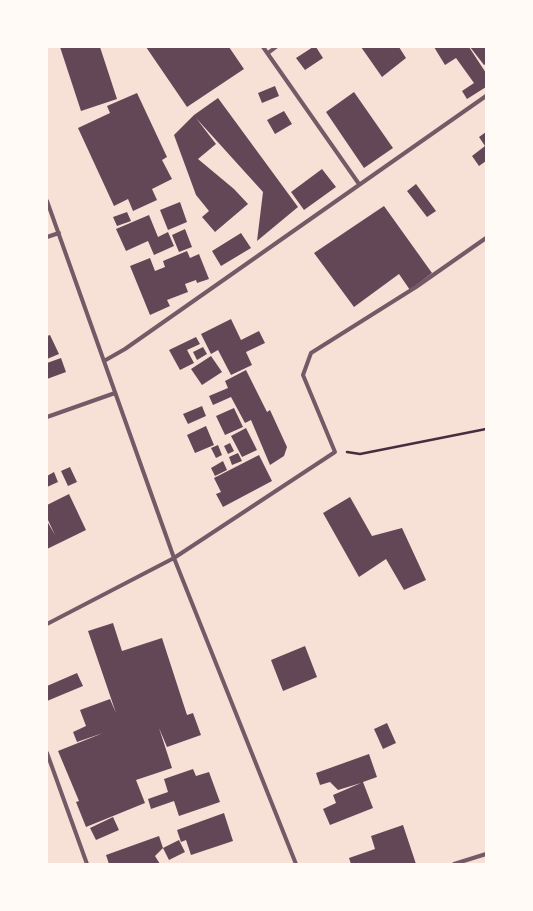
<!DOCTYPE html>
<style>
body{margin:0}
#map{position:relative;width:533px;height:911px;overflow:hidden;background:#f7e1d7;font-family:Quicksand,sans-serif}
canvas{display:block}
.frame{position:absolute;inset:0;border:48px solid #fffaf5;pointer-events:none}
</style>
<div id="map">
<canvas width="533" height="911"></canvas>
<div class="frame"></div>
</div>
<script>
const ctx = document.querySelector('canvas').getContext('2d');
ctx.lineJoin = 'round';
function paint(path, color) {
  ctx.fillStyle = color;
  ctx.fill(path, 'evenodd');
}
function stroke(path, color, width, dash) {
  ctx.strokeStyle = color;
  ctx.lineWidth = width;
  ctx.lineCap = dash ? 'butt' : 'round';
  ctx.setLineDash(dash || []);
  ctx.stroke(path);
}
const building = new Path2D(`
 M60,47H100L117,99L81,111Z
 M146,47H229L244,69L187,107Z
 M313,47H316L323,58L305,70L296,58Z
 M361,47H399L406,58L382,77Z
 M434,47H469L486,73V87L467,99L462,91L474,83L456,58L445,65Z
 M470,47H486V64L484,65Z
 M275,86L279,96L262,103L258,93Z
 M354,92L393,148L364,168L326,112Z
 M137,93L167,157L162,160L172,179L152,189L157,200L133,211L128,199L114,206L78,128L110,113L107,106Z
 M218,98L298,207L257,241L263,192L196,118L216,144L198,159L234,189L248,204L215,232L202,217L209,211L196,195L174,135L194,115Z
 M284,111L292,124L275,134L267,120Z
 M486,132V161L479,166L472,156L485,146L479,137Z
 M322,169L336,187L304,210L291,192Z
 M416,184L436,211L427,217L407,191Z
 M180,202L187,222L168,230L160,210Z
 M384,206L432,273L410,290L399,274L354,307L314,253Z
 M127,212L131,221L117,226L113,217Z
 M149,215L158,237L168,232L174,246L154,255L148,241L126,251L116,229Z
 M185,229L192,247L179,252L172,235Z
 M241,233L251,248L221,266L212,251Z
 M187,251L190,258L199,254L209,279L197,283L196,280L185,284L188,292L167,300L170,306L150,315L130,266L150,258L155,271L165,267L163,261Z
 M231,319L241,340L259,331L265,343L246,352L252,365L231,375L218,350L211,354L201,334Z
 M50,335L59,354L47,359V336Z
 M196,337L200,344L187,350L194,363L180,370L169,350Z
 M203,347L207,354L197,360L193,352Z
 M211,356L222,372L202,385L191,369Z
 M61,358L66,372L47,379V363Z
 M246,370L267,412L270,410L287,447L284,456L270,465L251,420L245,423L231,397L213,405L209,396L228,388L225,381Z
 M202,406L206,416L188,424L183,414Z
 M234,408L243,427L225,435L216,416Z
 M206,426L214,445L195,453L187,435Z
 M246,428L257,450L242,457L231,436Z
 M230,443L234,451L228,454L224,446Z
 M218,445L222,455L216,458L211,448Z
 M238,453L242,461L232,465L229,457Z
 M259,455L272,481L223,507L216,494L221,492L214,478Z
 M223,461L227,470L215,476L211,468Z
 M70,467L77,482L68,486L61,471Z
 M54,472L58,482L47,487V476Z
 M69,494L86,530L47,549V521L55,535L47,518V505Z
 M350,497L372,536L402,528L426,580L404,590L386,559L359,577L323,513Z
 M113,623L122,651L162,638L187,715L193,713L201,735L167,747L159,728L172,768L136,780L145,803L86,827L76,802L79,801L58,751L103,733L77,742L73,732L86,726L80,710L110,699L116,713L88,631Z
 M305,646L317,677L283,691L271,660Z
 M77,673L83,686L47,701V686Z
 M387,723L396,743L383,749L374,729Z
 M369,754L377,777L363,782L373,808L330,825L323,809L336,803L333,795L361,783L338,790L330,782L320,785L316,773Z
 M193,769L196,776L209,772L220,802L179,816L174,801L151,809L148,799L168,792L164,779Z
 M224,813L233,841L191,855L186,840L181,842L177,830Z
 M113,817L119,830L96,840L90,828Z
 M403,825L416,864H351L349,858L375,849L371,836Z
 M159,836L163,848L155,856L160,864H109L106,855Z
 M179,840L185,852L169,860L163,848Z`);
const path = new Path2D(`
 M347,452L360,454L486,429`);
const minor = new Path2D(`
 M263,47L359,184
 M268,53L276,47
 M47,201L174,558L296,864
 M47,237L59,233
 M104,361L125,349L486,96
 M47,417L115,393
 M47,624L174,558L335,452L303,375L311,353L416,287L486,238
 M47,753L87,864
 M454,864L486,854`);
paint(building, '#644757');
stroke(path, '#4a2c40', 2.5);
stroke(minor, '#755966', 4);
</script>
